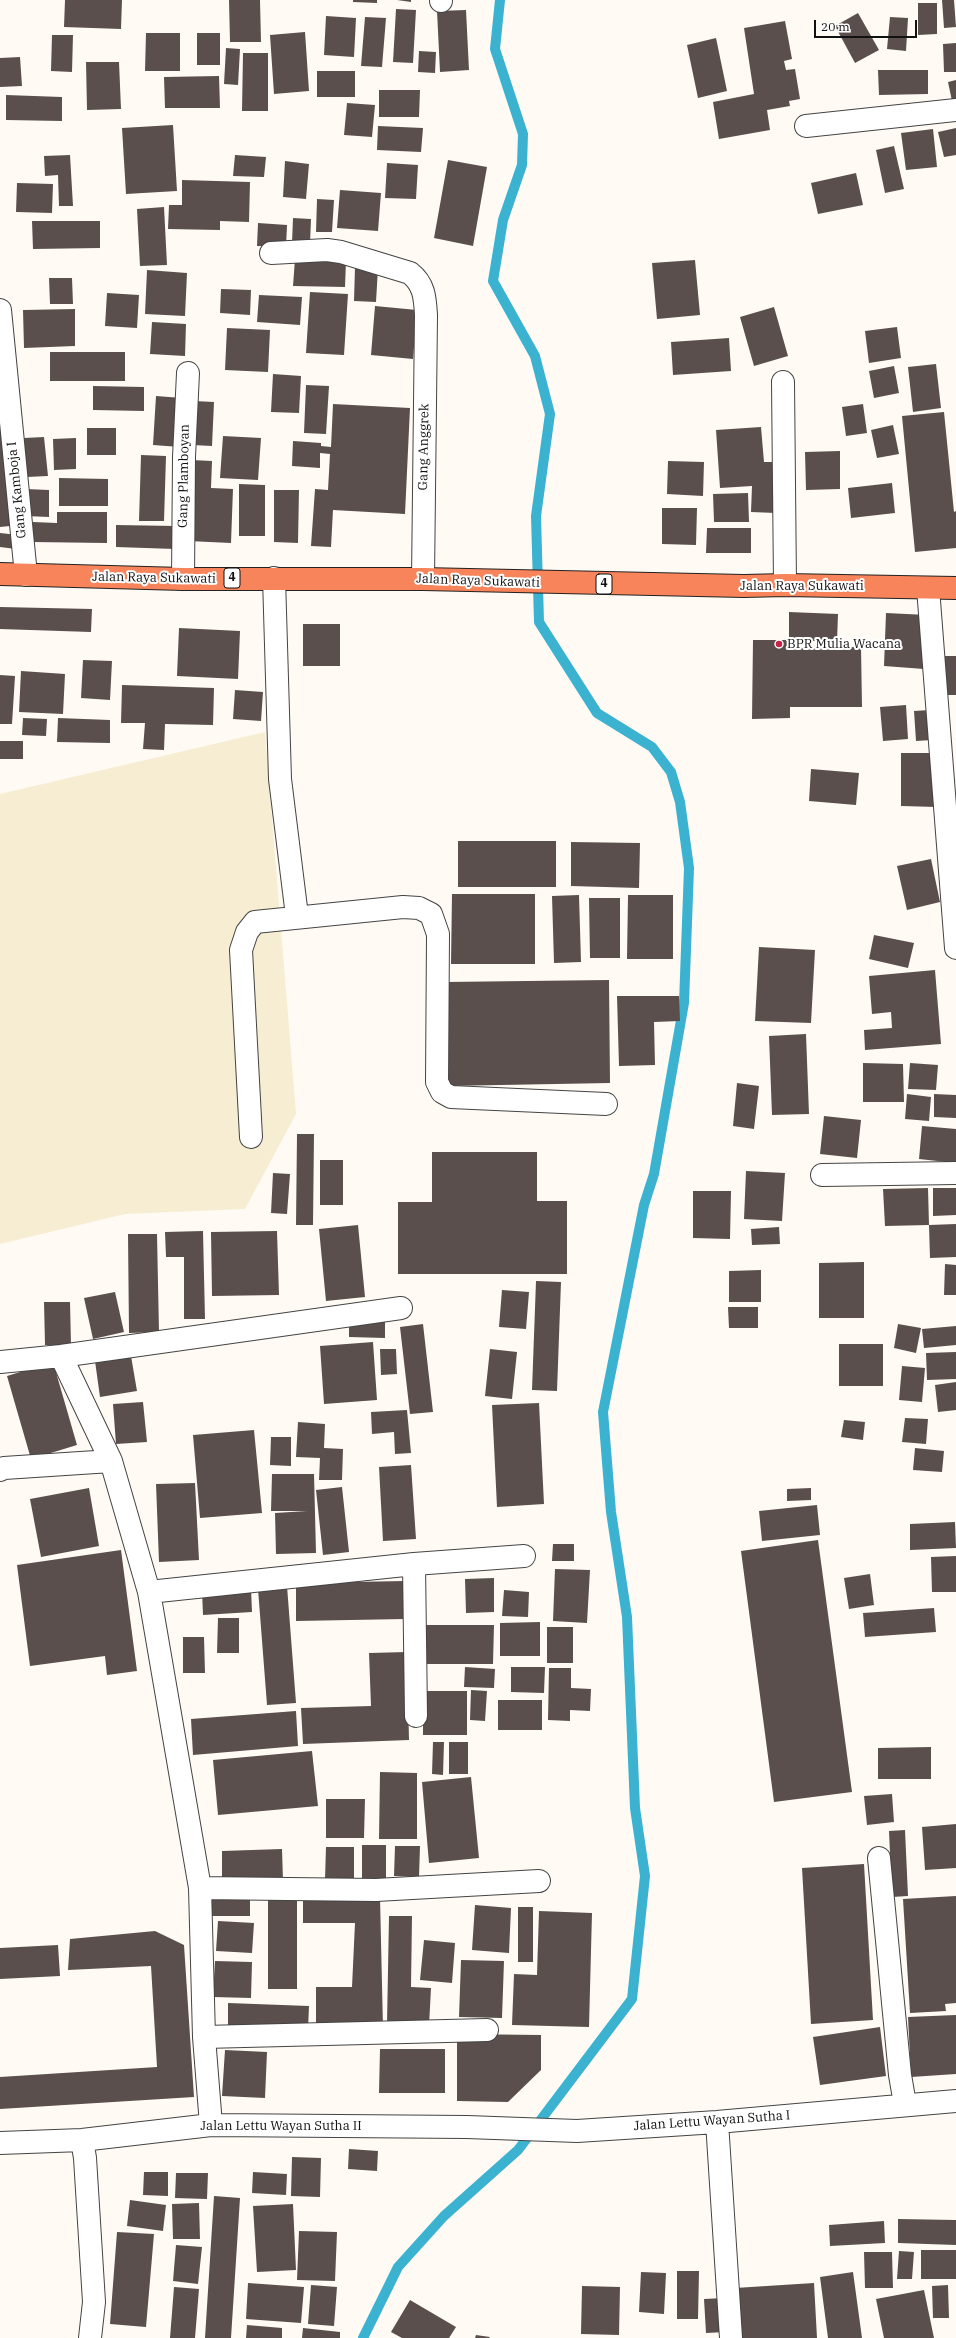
<!DOCTYPE html>
<style>
body{margin:0}
#map{position:relative;width:956px;height:2338px;overflow:hidden;background:#fffbf4;font-family:"IBM Plex Serif",serif}
canvas{display:block}
.scale{position:absolute;left:814px;top:20px;width:103px;height:18px;box-sizing:border-box;border:2px solid #111;border-top:0;padding-left:5px;font-size:12px;line-height:14px;white-space:nowrap;color:#111;-webkit-text-stroke:3px #fff;paint-order:stroke}
</style>
<div id="map">
<canvas width="956" height="2338"></canvas>
<div class="scale">20 m</div>
</div>
<script>
const ctx = document.querySelector('canvas').getContext('2d');
ctx.lineJoin = 'round';
function paint(path, color) {
  ctx.fillStyle = color;
  ctx.fill(path, 'evenodd');
}
function stroke(path, color, width, dash) {
  ctx.strokeStyle = color;
  ctx.lineWidth = width;
  ctx.lineCap = dash ? 'butt' : 'round';
  ctx.setLineDash(dash || []);
  ctx.stroke(path);
}
function drawText(font, color, halo, rows, align = 'center') {
  ctx.font = font + ' "IBM Plex Serif",serif';
  ctx.lineWidth = 4;
  ctx.setLineDash([]);
  ctx.textBaseline = 'middle';
  ctx.strokeStyle = halo;
  ctx.fillStyle = color;
  for (const [text, x, y, turn = 0] of rows) {
    ctx.save();
    ctx.translate(x, y);
    ctx.rotate((+turn || 0) * Math.PI / 180);
    ctx.textAlign = isNaN(turn) ? turn : align;
    if (halo) ctx.strokeText(text, 0, 0);
    ctx.fillText(text, 0, 0);
    ctx.restore();
  }
}
const farmland = new Path2D(`
 M265,732L296,1114L245,1209L125,1214L0,1244V794Z`);
const stream = new Path2D(`
 M363,2338L398,2267L444,2216L518,2150L632,1999L645,1876L635,1808L627,1617L611,1512L603,1412L644,1205L654,1174L684,1003L689,868L680,802L671,772L652,747L597,713L539,622L536,516L550,414L535,356L493,281L503,220L522,165L523,134L495,49L500,0`);
const building = new Path2D(`
 M65,0H122L121,29L64,27Z
 M229,0H260L261,42H230Z
 M353,0H377V3L353,2Z
 M397,0H411V2Z
 M942,0H954L956,27L944,28Z
 M918,3H937V34L918,35Z
 M396,9L416,10L413,63L393,62Z
 M466,10L469,70L440,72L437,11Z
 M858,13L879,50L855,63L835,26Z
 M326,16L356,18L354,57L324,55Z
 M365,17L386,18L382,67L361,66Z
 M890,17L908,18L906,51L887,49Z
 M785,21L792,59L784,61L786,70L795,69L800,99L789,101L790,106L767,110L770,130L719,139L713,102L754,94L744,28Z
 M305,32L309,91L274,94L270,35Z
 M146,33H180V71H145Z
 M197,33H220V65H197Z
 M52,35H73L72,72L51,71Z
 M716,38L727,91L698,98L687,45Z
 M956,43V72H944L943,44Z
 M226,48L240,49L238,85L224,84Z
 M419,51L436,52L435,73L418,72Z
 M243,53H268V111H242Z
 M20,57L22,86L0,87V58Z
 M86,62H119L121,109L87,110Z
 M878,70H928V94L879,95Z
 M317,71H355V97H317Z
 M219,76L220,108H165L164,77Z
 M956,80V100L952,101L948,82Z
 M379,90H420L419,117H379Z
 M6,95L62,97V121L6,120Z
 M347,103L375,105L372,137L344,135Z
 M173,125L177,191L126,194L122,128Z
 M378,126L423,128L421,152L377,150Z
 M956,128V155L944,157L938,132Z
 M933,129L937,167L906,170L901,133Z
 M894,146L904,189L885,193L876,150Z
 M70,155L73,206H59L58,175L45,176L44,156Z
 M235,155L266,157L264,177L233,176Z
 M448,160L487,167L473,246L434,238Z
 M285,161L309,164L306,199L283,197Z
 M387,163L418,165L416,199L385,198Z
 M856,173L863,205L818,214L811,183Z
 M182,180L250,182L249,222L220,221V230L168,229L169,205H182Z
 M17,183L53,184L52,213L16,212Z
 M340,190L381,193L378,231L337,228Z
 M317,199L334,200L332,232H316Z
 M164,207L167,265L140,266L137,209Z
 M293,218L311,219L310,244L292,243Z
 M32,221H100V248L33,249Z
 M258,223L287,225L286,247L257,246Z
 M295,259L346,261L345,287L293,286Z
 M695,260L700,315L657,319L652,263Z
 M355,267L378,268L376,302L354,301Z
 M147,270L187,273L185,316L145,314Z
 M49,278H72L73,304H50Z
 M221,289L251,290L250,315L220,313Z
 M310,292L348,294L344,355L306,353Z
 M107,293L139,295L137,328L105,326Z
 M259,295L302,297L300,325L257,322Z
 M375,306L417,310L413,359L371,355Z
 M774,307L788,356L754,366L740,317Z
 M75,309V346L24,348L23,310Z
 M152,322L186,324L185,356L150,354Z
 M897,327L901,358L869,363L865,331Z
 M227,328L270,330L268,372L225,370Z
 M729,338L731,371L673,375L671,342Z
 M50,352H125V381H50Z
 M936,364L941,408L913,412L908,367Z
 M894,366L899,393L874,398L869,371Z
 M273,374L301,376L299,413L271,412Z
 M306,385L329,386L326,434L304,433Z
 M93,386L144,387V411L93,410Z
 M156,396L182,398L180,447L153,445Z
 M194,401L214,402L212,446L192,445Z
 M333,404L410,408L405,514L333,510L331,547L311,546L315,489L328,490L330,454L320,453V468L292,466L293,441L321,443V446L331,447Z
 M863,404L867,433L846,436L842,407Z
 M0,410H6L10,526L0,527Z
 M944,412L954,512L956,511V548L915,552L902,416Z
 M893,425L899,454L877,458L871,430Z
 M761,427L764,462H777L776,513L751,512L752,486L720,488L716,430Z
 M87,428H116V455H87Z
 M223,436L261,438L258,480L220,478Z
 M44,437L48,476L27,477L24,438Z
 M76,438V469L54,470L53,439Z
 M840,451V489L806,490L805,452Z
 M141,455L166,456L164,521H139Z
 M191,460L212,461L211,488L233,489L231,543L188,541Z
 M668,461L704,462L703,496L667,494Z
 M59,478L108,479V506H59Z
 M892,483L895,513L851,518L848,488Z
 M239,484L265,485V536H239Z
 M26,489L49,490V517L25,516Z
 M274,490H299L298,543L274,542Z
 M748,493L749,522H714L713,494Z
 M662,508H697L696,545L662,544Z
 M57,512H107V543L32,542L33,522L57,523Z
 M116,525L176,526L175,549L116,547Z
 M707,528H751V553H706Z
 M0,533L18,535L16,549L0,547Z
 M0,607L92,609L91,632L0,629Z
 M789,612L838,614L837,642L789,640Z
 M886,613L927,615L924,669L884,666Z
 M303,624H340V666H303Z
 M179,628L240,631L238,679L177,676Z
 M753,640H787L788,648L861,647L862,707H790V718L752,719Z
 M942,656H956V695H943Z
 M83,660L112,661L110,700L81,698Z
 M21,671L65,674L63,714L19,712Z
 M0,675L15,676L12,724H0Z
 M122,685L214,688L213,725L165,724L164,750L143,749L145,723H121Z
 M235,690L263,692L261,721L233,719Z
 M906,705L908,739L883,741L880,707Z
 M930,710L932,740L916,741L914,711Z
 M23,718L47,719L46,736L22,735Z
 M58,718L110,720V743L57,742Z
 M0,741H23V759H0Z
 M901,753H937V807L901,806Z
 M811,769L859,773L856,805L809,801Z
 M458,841H556V887H458Z
 M571,842L640,843L639,888L571,886Z
 M931,859L940,902L907,910L897,866Z
 M452,894H535V964H451Z
 M579,895L581,962L554,963L552,896Z
 M628,895H673V959H627Z
 M589,898H620V958H590Z
 M874,935L914,943L908,968L869,959Z
 M759,947L815,950L811,1023L755,1021Z
 M935,970L941,1044L865,1050L864,1030L892,1028L891,1012L872,1014L869,976Z
 M609,980L610,1083L446,1086L445,982Z
 M617,996H679L680,1021L654,1022L655,1065L619,1066Z
 M806,1034L809,1114L772,1115L769,1036Z
 M863,1063L903,1064L904,1102H863Z
 M910,1063L938,1065L936,1090L908,1089Z
 M737,1083L759,1086L754,1129L733,1126Z
 M907,1094L931,1097L929,1121L905,1119Z
 M934,1094L956,1095V1118L934,1117Z
 M824,1116L861,1120L857,1158L820,1154Z
 M922,1126L956,1129V1163L919,1159Z
 M297,1134H314L313,1225H296Z
 M432,1152H537V1201H567V1274H398V1202H432Z
 M320,1160H343V1205H320Z
 M746,1171L785,1173L782,1221L744,1219Z
 M273,1173L290,1174L287,1214L271,1213Z
 M928,1188L929,1225L885,1226L883,1189Z
 M933,1188H956V1215L933,1216Z
 M693,1191H731L730,1239L693,1238Z
 M956,1224V1257L930,1258L929,1225Z
 M358,1225L365,1297L326,1301L319,1229Z
 M779,1227L780,1244L752,1245L751,1229Z
 M203,1231L205,1319H184V1257H166L165,1232Z
 M277,1231L279,1295L212,1296L211,1232Z
 M128,1234H157L159,1332L129,1333Z
 M864,1262V1318H819V1263Z
 M945,1264L956,1265V1295H944Z
 M761,1270V1302H729V1271Z
 M536,1281L561,1282L557,1391L532,1390Z
 M502,1290L529,1292L526,1329L499,1327Z
 M115,1292L124,1332L93,1339L84,1298Z
 M44,1302H70L71,1345H45Z
 M728,1307H758V1328H729Z
 M349,1320L385,1321V1338L349,1337Z
 M423,1324L433,1412L410,1414L400,1327Z
 M898,1324L921,1328L916,1353L894,1348Z
 M956,1326V1345L924,1348L922,1329Z
 M373,1342L377,1400L324,1404L320,1346Z
 M839,1344H883V1386H839Z
 M380,1349H396L397,1374L381,1375Z
 M490,1349L517,1352L512,1399L485,1396Z
 M956,1352V1379L927,1380L926,1353Z
 M131,1356L137,1391L100,1397L95,1361Z
 M53,1362L77,1445L31,1459L7,1376Z
 M902,1366L925,1368L922,1402L899,1400Z
 M956,1382V1410L938,1412L935,1385Z
 M143,1402L147,1442L116,1444L113,1404Z
 M539,1403L544,1504L497,1507L492,1405Z
 M407,1410L411,1453L395,1454L394,1432L372,1434L371,1412Z
 M905,1418L928,1419L926,1444L902,1442Z
 M844,1420L865,1422L863,1440L841,1437Z
 M298,1422L325,1424L324,1448L343,1449L342,1480H319L320,1458L296,1457Z
 M254,1430L262,1513L200,1518L193,1435Z
 M271,1437H291V1466L270,1465Z
 M915,1448L944,1451L942,1472L913,1470Z
 M411,1465L416,1539L383,1541L379,1467Z
 M272,1474H314L316,1553L276,1554L275,1513L307,1511H271Z
 M195,1483L199,1560L159,1562L156,1484Z
 M342,1487L349,1552L323,1555L316,1490Z
 M89,1488L99,1546L41,1557L30,1499Z
 M811,1488V1500L787,1501V1489Z
 M817,1505L820,1535L762,1541L759,1511Z
 M955,1522L956,1548L910,1550V1524Z
 M818,1540L852,1792L774,1802L741,1551Z
 M553,1544H574V1561H552Z
 M121,1550L137,1671L107,1675L105,1656L30,1666L17,1565Z
 M956,1556V1592H932L931,1557Z
 M555,1569L590,1570L587,1623L553,1621Z
 M870,1574L874,1605L849,1609L844,1578Z
 M494,1578V1612L466,1613L465,1579Z
 M405,1581V1619L296,1621V1583Z
 M287,1586L296,1703L267,1705L258,1589Z
 M251,1589L252,1612L203,1615L202,1591Z
 M504,1590L529,1592L528,1617L502,1616Z
 M934,1608L936,1632L865,1637L863,1613Z
 M218,1618H239V1653H217Z
 M540,1622V1656H500V1623Z
 M422,1625H494L493,1664H422Z
 M547,1627H573V1663H547Z
 M183,1637H204L205,1673H183Z
 M407,1652L409,1740L303,1744L301,1708L371,1706L369,1653Z
 M465,1667L495,1669L494,1688L464,1687Z
 M511,1667H545L544,1693L511,1692Z
 M549,1668H571V1688L591,1689L590,1711L570,1710V1721L548,1720Z
 M471,1690L487,1691L485,1721L470,1720Z
 M423,1691H467V1735H423Z
 M498,1700H542V1730H498Z
 M296,1711L298,1746L193,1755L191,1719Z
 M433,1742H444L443,1775L432,1774Z
 M449,1742H468V1774H449Z
 M931,1747V1779H878V1748Z
 M312,1751L318,1806L218,1815L213,1760Z
 M380,1772L417,1773V1839H379Z
 M471,1777L479,1858L429,1863L422,1782Z
 M892,1794L894,1822L867,1825L864,1796Z
 M326,1799H365L364,1838H326Z
 M956,1824V1868L925,1870L922,1827Z
 M905,1830L908,1896L892,1897L889,1831Z
 M362,1845H386V1881H362Z
 M395,1846H420L419,1877L394,1876Z
 M326,1847H354V1880L325,1879Z
 M282,1849L283,1881L222,1882V1851Z
 M864,1864L873,2020L811,2024L802,1868Z
 M209,1894H250V1916H209Z
 M303,1895L380,1897L383,2028H316V1987H352L355,1923H303Z
 M956,1896V2003L945,2004L946,2011L910,2013L903,1899Z
 M297,1898V1989H268V1899Z
 M475,1905L511,1908L509,1953L472,1950Z
 M518,1907H533V1962H518Z
 M539,1911L592,1913L589,2027L512,2025L514,1974L537,1975Z
 M389,1916H412L411,1987L431,1988L429,2026L387,2024Z
 M218,1921L254,1923L252,1953L216,1951Z
 M155,1931L184,1945L194,2097L0,2109V2077L157,2067L151,1966L68,1970L70,1939Z
 M424,1940L455,1943L452,1983L420,1980Z
 M58,1945L60,1976L0,1979V1948Z
 M461,1960L504,1961L502,2018L459,2017Z
 M215,1961L252,1962L251,1998L213,1997Z
 M228,2003L309,2006L308,2030L228,2027Z
 M956,2015V2074L911,2077L908,2017Z
 M880,2027L886,2076L820,2085L813,2037Z
 M457,2034L541,2035V2070L508,2102L457,2101Z
 M380,2049H445V2093H379Z
 M225,2050L267,2052L265,2098L222,2096Z
 M349,2149L378,2151L377,2171L348,2169Z
 M292,2157L321,2158L320,2197L291,2196Z
 M144,2172H168V2196L143,2195Z
 M253,2172L287,2174L286,2195L252,2193Z
 M176,2173H208L207,2199L175,2198Z
 M214,2196L240,2198L231,2338H205Z
 M130,2200L166,2205L163,2231L127,2226Z
 M199,2203L200,2239H173L172,2204Z
 M293,2204L296,2270L257,2272L253,2206Z
 M898,2219L956,2220V2245L898,2243Z
 M884,2221L885,2243L830,2246L829,2225Z
 M299,2231L337,2232L335,2281L297,2280Z
 M117,2232L154,2234L146,2327L110,2324Z
 M176,2245L202,2247L198,2284L173,2281Z
 M921,2250H956V2279H921Z
 M899,2251L914,2252L912,2279H897Z
 M864,2252H892L893,2288H865Z
 M677,2271H699L698,2319H677Z
 M641,2272L666,2273L664,2314L639,2312Z
 M853,2272L862,2338H828L820,2277Z
 M248,2283L304,2287L301,2323L246,2319Z
 M814,2283L817,2338H737L735,2288Z
 M311,2285L337,2287L334,2326L308,2324Z
 M948,2285L949,2318H933L932,2286Z
 M582,2286L620,2287L619,2335L581,2334Z
 M174,2287L199,2289L195,2338H170Z
 M924,2290L934,2338H884L876,2299Z
 M724,2298L726,2332L706,2333L704,2299Z
 M410,2300L456,2327L449,2338H402L391,2332Z
 M247,2325L282,2328V2338H246Z
 M303,2328L340,2332V2338H302Z
 M476,2335L490,2337L489,2338H475Z`);
const minor = new Path2D(`
 M441,0V1
 M806,126L956,110
 M271,253L327,250L341,252L410,273C424,284 425,297 426,315L423,579
 M0,310L26,575
 M783,382L785,585
 M274,578L280,779L297,916
 M183,579L184,457L188,373
 M928,588L956,948
 M251,1137L241,950L247,932L255,922L403,907L419,908L431,914L438,934L437,1082L442,1092L451,1097L606,1104
 M822,1175L956,1173
 M61,1356L111,1461L149,1592L200,1888L204,2037L211,2125
 M0,1362L61,1356L401,1308
 M0,1470L4,1468L111,1461
 M414,1564L416,1716
 M149,1592L414,1564L524,1556
 M879,1858L900,2075L905,2104
 M200,1888L376,1890L539,1881
 M204,2037L487,2030
 M717,2122L731,2338
 M82,2140L85,2158L94,2302L90,2338
 M0,2143L82,2140L211,2125L467,2127L577,2131L717,2122L956,2101`);
const highway = new Path2D(`
 M0,574L183,579H423L744,586L785,585L956,588`);
const markers = [
 [779,644,4,"#c6234a"]
];
const shields = [
 [232,578,16],
 [604,584,16]
];
const shieldNames = [
 ["4",232,578],
 ["4",604,584]
];
const streetNames = [
 ["Gang Anggrek",424,447,-89],
 ["Gang Plamboyan",184,476,-89],
 ["Gang Kamboja I",17,490,-96],
 ["Jalan Raya Sukawati",154,578,1],
 ["Jalan Raya Sukawati",478,581,2],
 ["Jalan Raya Sukawati",802,586],
 ["Jalan Lettu Wayan Sutha I",712,2121,-4],
 ["Jalan Lettu Wayan Sutha II",281,2126]
];
const poiNames = [
 ["BPR Mulia Wacana",787,644]
];
paint(farmland, '#f6edd3');
stroke(stream, '#3cb2d1', 10);
paint(building, '#5a4f4c');
stroke(minor, '#444', 24);
stroke(highway, '#222', 24);
stroke(minor, '#fff', 22);
stroke(highway, '#f7845a', 22);
for (const [x, y, r, color] of markers) {
  const dot = new Path2D();
  dot.arc(x, y, r, 0, 2 * Math.PI);
  ctx.fillStyle = color;
  ctx.fill(dot);
  stroke(dot, '#fff', 1.5);
}
for (const [x, y, w] of shields) {
  const box = new Path2D();
  box.roundRect(x - w / 2, y - 10, w, 20, 3);
  ctx.fillStyle = '#fff';
  ctx.fill(box);
  stroke(box, '#111', 1);
}
drawText('bold 12px', '#111', null, shieldNames);
drawText('13px', '#111', '#fff', streetNames);
drawText('13px', '#111', '#fff', poiNames, 'left');
</script>
